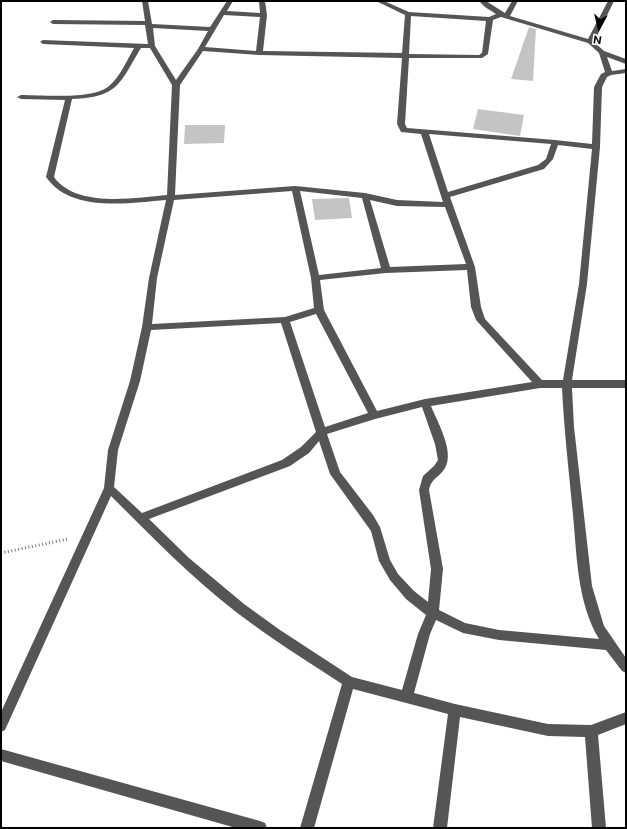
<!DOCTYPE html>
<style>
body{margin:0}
#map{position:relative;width:627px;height:829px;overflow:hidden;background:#fff;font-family:"Public Sans",sans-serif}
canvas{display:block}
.frame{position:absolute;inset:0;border:2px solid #000;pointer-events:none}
.north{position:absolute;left:579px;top:8px;width:40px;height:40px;-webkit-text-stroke:3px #fff;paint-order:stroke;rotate:188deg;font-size:11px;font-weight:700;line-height:16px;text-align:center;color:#000}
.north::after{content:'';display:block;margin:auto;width:14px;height:18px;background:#000;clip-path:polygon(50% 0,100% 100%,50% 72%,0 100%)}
</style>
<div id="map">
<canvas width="627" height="829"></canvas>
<div class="frame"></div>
<div class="north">N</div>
</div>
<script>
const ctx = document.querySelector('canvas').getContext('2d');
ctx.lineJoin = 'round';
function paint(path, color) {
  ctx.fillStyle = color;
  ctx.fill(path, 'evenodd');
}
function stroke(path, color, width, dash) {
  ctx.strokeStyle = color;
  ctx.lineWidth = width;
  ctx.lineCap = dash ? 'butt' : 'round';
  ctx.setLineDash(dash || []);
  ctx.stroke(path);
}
const building = new Path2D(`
 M529,27L536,29L533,81L511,79Z
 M478,109L524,115L520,136L473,129Z
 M185,125H225L224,143L184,144Z
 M349,198L352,218L315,220L312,199Z`);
const path = new Path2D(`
 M1,553L68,539`);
const minor = new Path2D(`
 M142,1H148L152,24L210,27L227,1H233L227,11L260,13L259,1H265L267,15L263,51L402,53L405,15L376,1H384L409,12L489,17L496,14L485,7L479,1H486L505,13L512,1H518L510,16L588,39L608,1H614L594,42L604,51L626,59V64L607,57L612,71L626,69V73L611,75L607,77L602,87L600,147L587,284L572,380H626V388H572L574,427L592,586L604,626L626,658V673L622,671L606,650L499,640L463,633L436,620L430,634L414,693L455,704L548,724L591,725L626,712V724L598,735L606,828H592L585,737L548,736L460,717L447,828H433L448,714L353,689L314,828H300L342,684C307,661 270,638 236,612C191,577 151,536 111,496L5,730L1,732V712L104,488L108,450L130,381L142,327L149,278L166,200C128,203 71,213 46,177L65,100L21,99L17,97L21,95C42,95 93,100 109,86C120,77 127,60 134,48L43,44L40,42L43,40L148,44L145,25L53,24L50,22L53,20L145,21ZM224,15L260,17L256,51L205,47ZM411,16L486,21L482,53L479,55L409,54ZM501,17L588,43L599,53L605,72L601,74L594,87L592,144L555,140L407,128L405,124L409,58H482L488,54L493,20ZM153,28L208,31L198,49L176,80L155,46ZM141,48H150L172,85L167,195C134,198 76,208 54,177L72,99C119,97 119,84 141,48ZM203,51L259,55L402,58L397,124L401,132L421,134L443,202L397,200L365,193L295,186L175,195L180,85ZM429,134L551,144L546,159L538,165L448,192ZM558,145L592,149L579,284L563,380H542L485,319L481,307L475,267L450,197L544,169L553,159ZM292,191L311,278L314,308L285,317L152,324L157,278L174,200ZM300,191L362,198L381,268L319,275ZM370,200L397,206L445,207L466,264L390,267ZM467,270L471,307L476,320L532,382L425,399L377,411L324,310L320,280L386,273ZM316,314L368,413L325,427L290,322ZM281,323L316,432L301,447L282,460L142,513L114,487L118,450L140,381L151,330ZM540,388H562C564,430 569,472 573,515C577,556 577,602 599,639L499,630L465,623L439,610L443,569L429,490C432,477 439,478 445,468C455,452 437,421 431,406ZM422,407L435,444L438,460L434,466L423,476L419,490L431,569L428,602L414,591L398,574L390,560L380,527L373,515L340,472L327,434L375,419ZM319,441L330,474L371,531L379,561L390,580L406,599L426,615L418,634L402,690L352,677L280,630L244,604L189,558L149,519L290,466L309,453Z
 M1,749L260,821L265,823L267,828H236L1,761Z`);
paint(building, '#c4c4c4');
stroke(path, '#777', 3, [1, 2.5]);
paint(minor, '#555');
</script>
